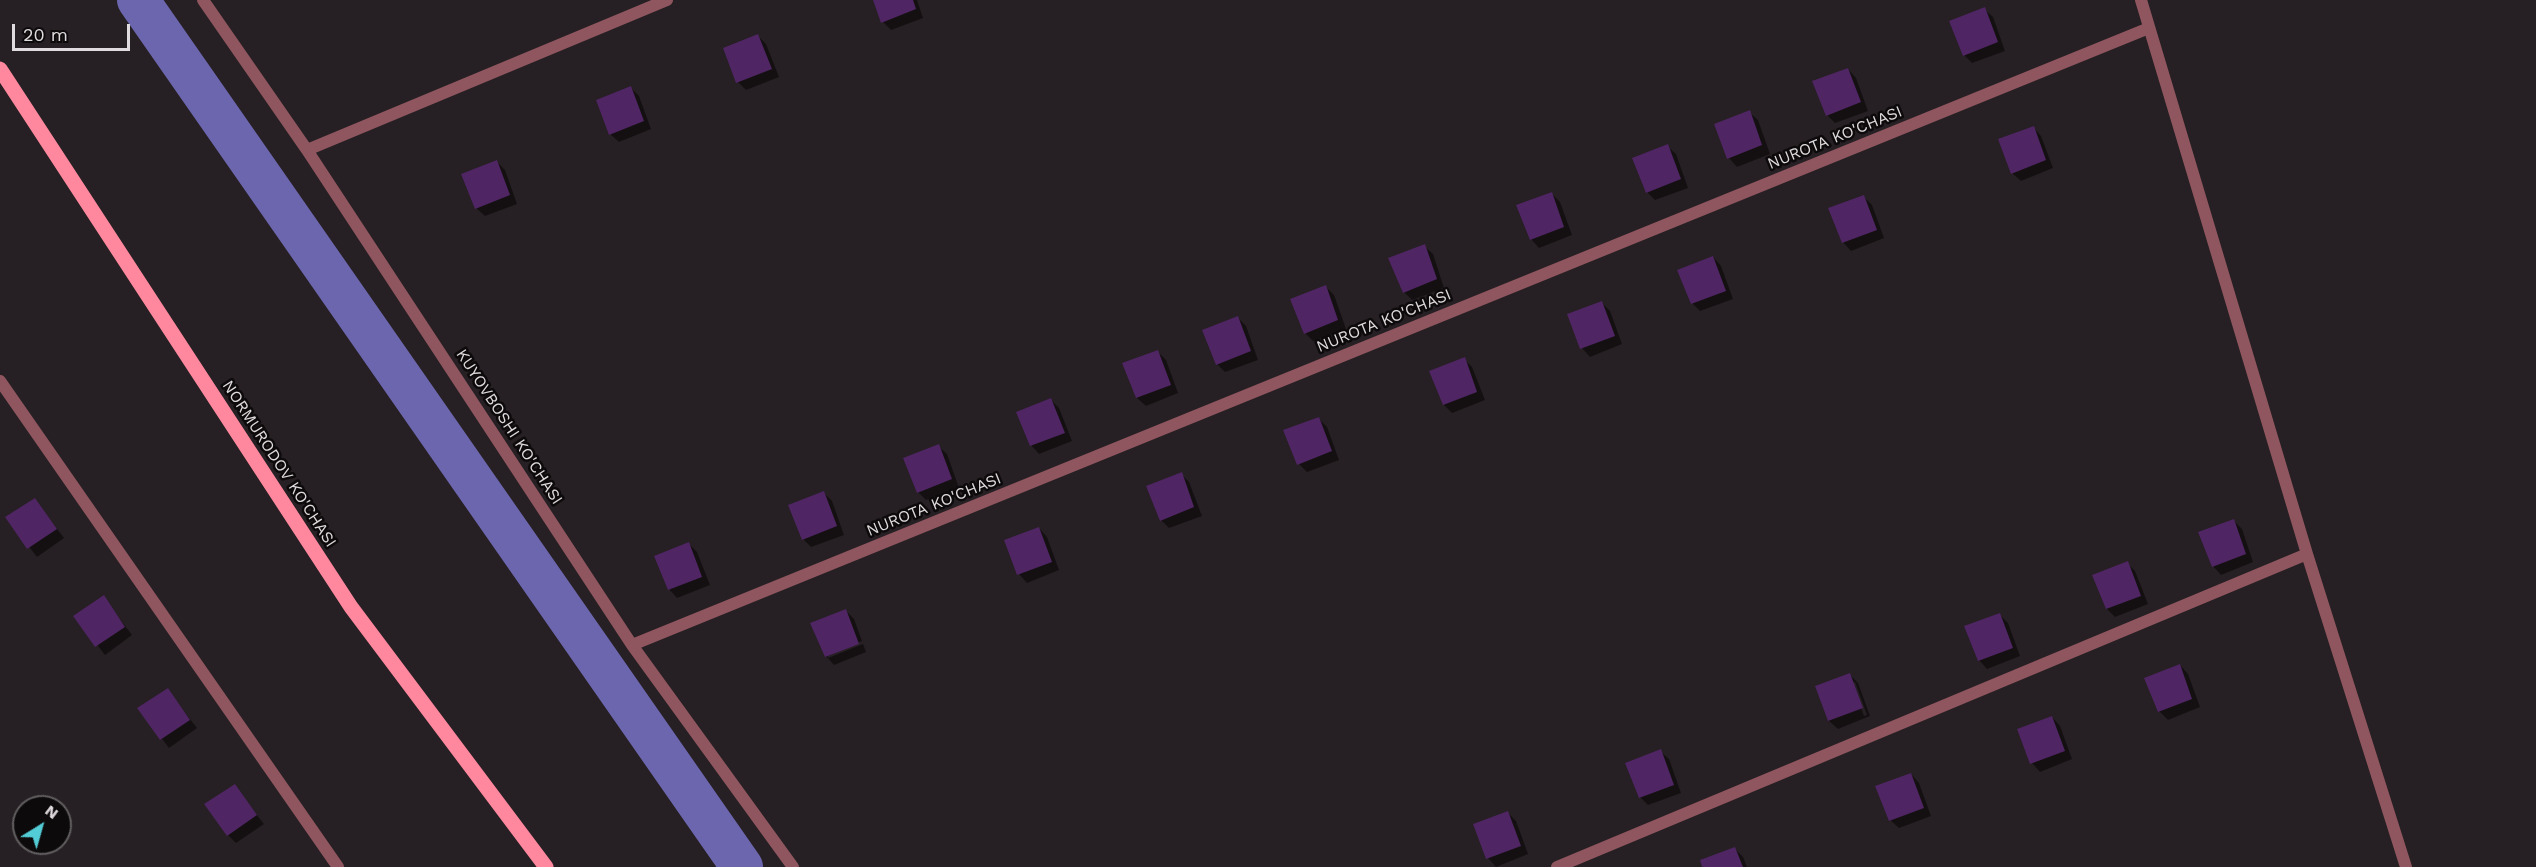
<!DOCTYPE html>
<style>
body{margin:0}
#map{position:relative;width:2536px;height:867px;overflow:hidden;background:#261f23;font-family:"Work Sans",sans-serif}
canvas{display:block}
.north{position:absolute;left:12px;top:795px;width:60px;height:60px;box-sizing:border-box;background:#0d0a0c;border:2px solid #615e60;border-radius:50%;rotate:37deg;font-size:16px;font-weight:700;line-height:24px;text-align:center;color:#e0dbde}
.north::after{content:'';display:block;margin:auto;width:21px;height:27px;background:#52ccd5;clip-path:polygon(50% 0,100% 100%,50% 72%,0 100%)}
.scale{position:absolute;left:12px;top:24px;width:118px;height:27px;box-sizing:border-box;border:3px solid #e0dbde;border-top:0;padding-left:8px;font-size:18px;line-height:21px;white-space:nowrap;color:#e0dbde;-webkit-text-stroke:4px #0d0a0c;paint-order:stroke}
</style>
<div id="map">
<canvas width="2536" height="867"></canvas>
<div class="north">N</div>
<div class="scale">20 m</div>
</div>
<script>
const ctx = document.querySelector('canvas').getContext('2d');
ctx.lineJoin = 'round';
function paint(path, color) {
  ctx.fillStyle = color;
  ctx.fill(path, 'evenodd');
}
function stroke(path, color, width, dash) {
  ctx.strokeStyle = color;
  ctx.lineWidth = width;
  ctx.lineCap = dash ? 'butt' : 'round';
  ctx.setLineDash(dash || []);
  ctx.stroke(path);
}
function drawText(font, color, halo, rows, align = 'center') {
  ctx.font = font + ' "Work Sans",sans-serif';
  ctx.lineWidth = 5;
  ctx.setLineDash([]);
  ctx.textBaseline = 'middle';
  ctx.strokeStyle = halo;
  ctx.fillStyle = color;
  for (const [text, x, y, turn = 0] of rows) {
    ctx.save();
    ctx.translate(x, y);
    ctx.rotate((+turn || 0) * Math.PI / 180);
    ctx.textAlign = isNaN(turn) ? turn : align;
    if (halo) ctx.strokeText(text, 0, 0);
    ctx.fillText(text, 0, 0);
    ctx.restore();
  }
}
const shadow = new Path2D(`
 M874,0H917L923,18L891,30L883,22Z
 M1984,9L1993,17L2005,51L1972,63L1964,55Z
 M758,36L766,44L779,77L746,90L738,82Z
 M1848,69L1856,78L1868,111L1835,123L1827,115Z
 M631,88L639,96L651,129L619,142L610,134Z
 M1749,112L1758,120L1770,154L1737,167L1729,158L1716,125Z
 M2033,127L2041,136L2053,168L2021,181L2012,173Z
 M1667,146L1676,154L1688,188L1655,200L1647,192Z
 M497,162L505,170L517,204L485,216L476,208Z
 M1552,194L1560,202L1572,235L1539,248L1531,239Z
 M1863,196L1872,205L1884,238L1851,251L1843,242Z
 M1424,246L1433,254L1444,288L1412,300L1404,292Z
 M1713,257L1721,266L1733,299L1700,311L1692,303Z
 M1326,287L1334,295L1346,329L1313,341L1305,333Z
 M1602,303L1610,311L1622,344L1590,357L1582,348L1569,315Z
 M1238,318L1246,326L1258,360L1225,372L1217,364Z
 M1158,352L1166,360L1178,393L1146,406L1137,398L1124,364Z
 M1464,359L1472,367L1485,400L1452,413L1444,405Z
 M1051,400L1059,408L1072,441L1039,454L1031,445Z
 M1319,419L1327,427L1339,460L1307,472L1299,464Z
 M938,446L947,454L959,488L926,500L918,492Z
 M1181,474L1189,482L1202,516L1169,528L1161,520Z
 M824,493L832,501L844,535L811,547L803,539Z
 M35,500L64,538L37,557L7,518Z
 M2233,520L2242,529L2253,562L2221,575L2213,566Z
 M1039,528L1047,537L1059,570L1027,583L1019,574Z
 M689,544L697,552L710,585L677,598L669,589Z
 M2127,563L2135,571L2148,604L2115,617L2107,609L2094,576Z
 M103,597L132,635L105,655L75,616Z
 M846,611L854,619L862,641L828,654V658L863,644L866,652L834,665L826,656Z
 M1999,614L2008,623L2020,656L1987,669L1979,660Z
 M2180,665L2188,674L2200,707L2168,720L2159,711Z
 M1850,675L1858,683L1870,716L1838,729L1829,721L1816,687ZM1852,682H1855L1867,715L1864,716Z
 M167,690L197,728L169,748L139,708Z
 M2052,717L2060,726L2072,759L2040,772L2032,763L2019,730Z
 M1660,751L1669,759L1681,793L1648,805L1640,797Z
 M1911,774L1919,783L1931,816L1899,828L1890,820Z
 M234,786L264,824L236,843L228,835Z
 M1508,813L1516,821L1528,854L1496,867L1488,858L1475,825Z
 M1735,849L1743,857L1747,867H1704Z`);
const canal = new Path2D(`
 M138,0L742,867`);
const building = new Path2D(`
 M873,0H913L916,9L881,23Z
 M1985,7L1998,42L1963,56L1949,21Z
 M758,34L772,69L736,83L723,48Z
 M1848,68L1861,102L1826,116L1812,81Z
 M631,86L644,121L609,135L596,100Z
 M1750,110L1762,145L1727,159L1714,124Z
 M2034,126L2046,160L2011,174L1998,139Z
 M1668,144L1681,179L1646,193L1632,158Z
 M497,160L510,195L475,209L461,174Z
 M1552,192L1564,227L1530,240L1516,205Z
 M1864,195L1877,230L1842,243L1828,208Z
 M1425,244L1437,279L1403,293L1388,258Z
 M1713,256L1726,291L1691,304L1677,270Z
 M1326,285L1338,320L1304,334L1290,299Z
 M1602,301L1615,336L1580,349L1567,314Z
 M1238,316L1251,351L1216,365L1202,330Z
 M1158,350L1171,385L1136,398L1122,363Z
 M1465,357L1477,392L1443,405L1429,371Z
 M1051,398L1065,433L1030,446L1016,412Z
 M1319,417L1332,451L1297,465L1283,430Z
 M939,444L952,479L917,493L903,458Z
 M1182,472L1194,507L1160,521L1146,486Z
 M824,491L837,526L802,540L788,505Z
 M35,498L57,529L27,549L5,517Z
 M2234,519L2246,554L2212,567L2198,532Z
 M1039,527L1052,562L1017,575L1004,540Z
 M689,542L702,577L668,590L654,556Z
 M2128,561L2141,596L2106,609L2092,575Z
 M104,595L125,627L95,647L73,616Z
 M846,609L859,644L825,657L810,623Z
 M2000,613L2013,648L1978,661L1964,626Z
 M2180,664L2192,699L2158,712L2144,678Z
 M1850,673L1863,708L1828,721L1815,686Z
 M168,688L190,720L160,740L137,708Z
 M2052,716L2065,751L2030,764L2017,729Z
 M1661,749L1674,785L1639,798L1625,763Z
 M1911,773L1924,808L1889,821L1875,786Z
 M235,784L257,815L227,836L204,804Z
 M1508,811L1521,846L1486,859L1473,824Z
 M1735,847L1743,867H1702L1700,860Z`);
const minor = new Path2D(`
 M203,0L307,150L632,645L793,867
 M2141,0L2307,554L2406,867
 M307,150L667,0
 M0,381L338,867
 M632,645L2149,28
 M1557,867L2307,554`);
const primary = new Path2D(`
 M0,69L351,607L546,867`);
const streetNames = [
 ["NUROTA KO'CHASI",1835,138,-22],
 ["NUROTA KO'CHASI",1384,321,-22],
 ["KUYOVBOSHI KO'CHASI",509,427,57],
 ["NORMURODOV KO'CHASI",279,464,57],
 ["NUROTA KO'CHASI",934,505,-22]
];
paint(shadow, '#0007');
stroke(canal, '#6c66ae', 42);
paint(building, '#4f2563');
stroke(minor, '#8f565f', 12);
stroke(primary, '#ff889e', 15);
drawText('16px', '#e0dbde', '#0d0a0c', streetNames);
</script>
